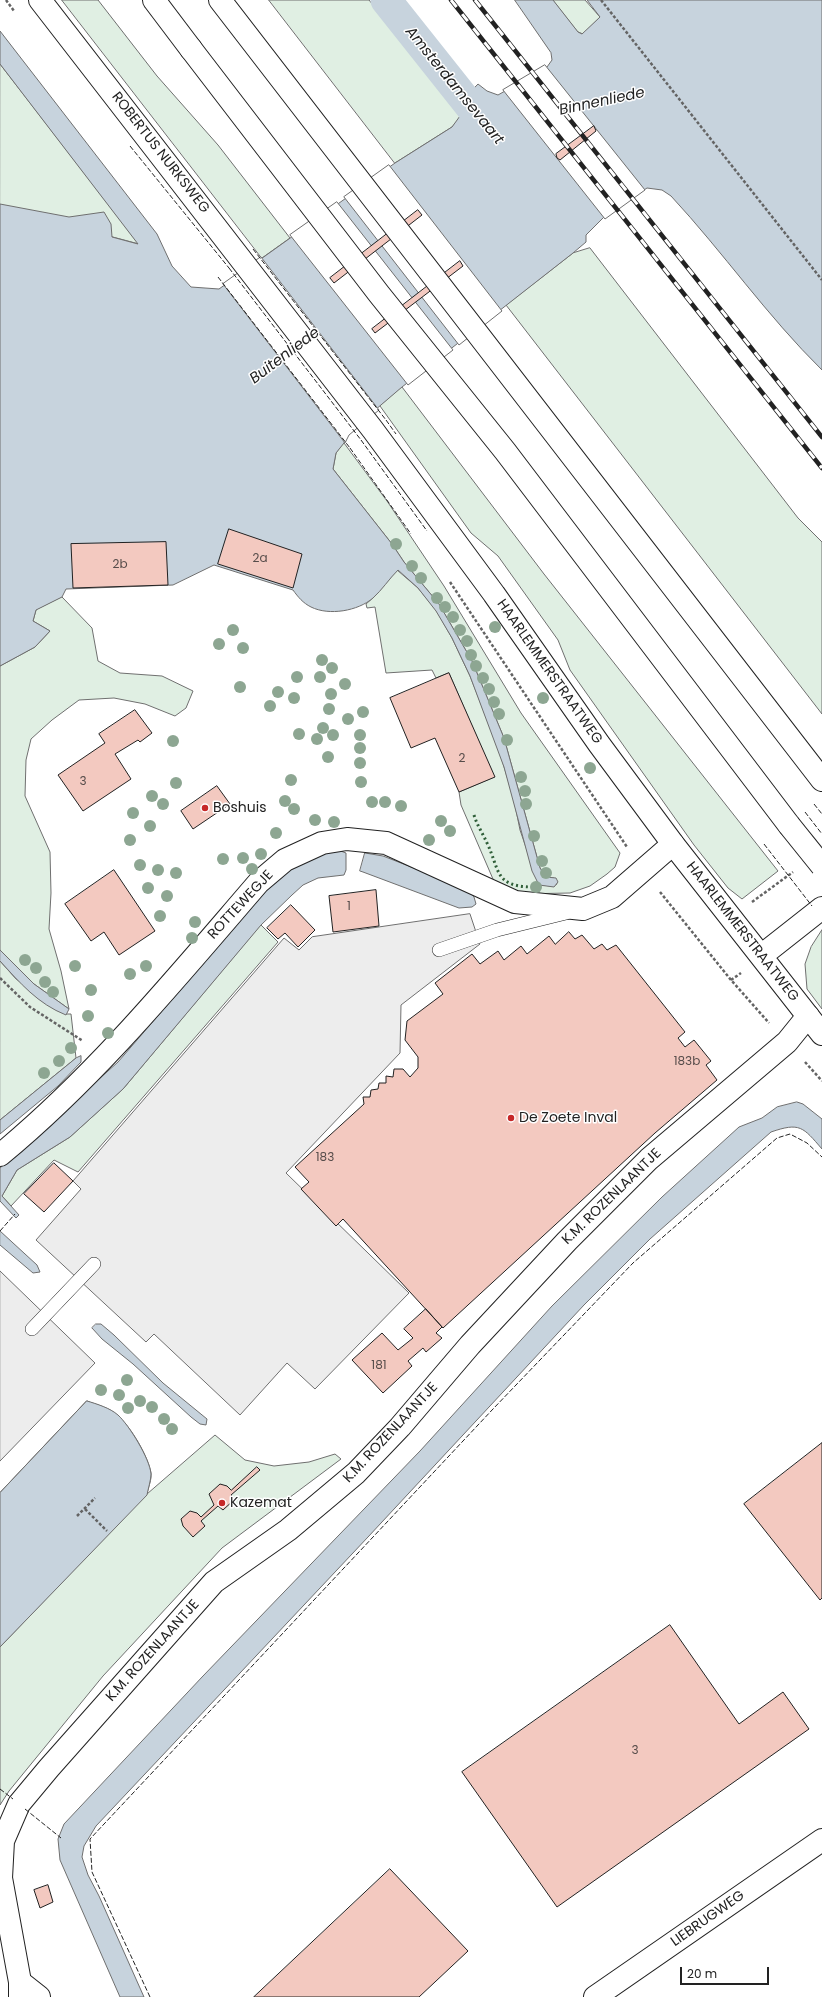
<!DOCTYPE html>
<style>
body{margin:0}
#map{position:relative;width:822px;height:1997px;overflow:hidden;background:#fff;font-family:Poppins,sans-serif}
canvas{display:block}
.scale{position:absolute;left:680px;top:1967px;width:89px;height:18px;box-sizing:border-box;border:2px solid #222;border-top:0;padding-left:5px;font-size:12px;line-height:14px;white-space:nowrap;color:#222;-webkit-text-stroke:3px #fff;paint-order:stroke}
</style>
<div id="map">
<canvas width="822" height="1997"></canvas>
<div class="scale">20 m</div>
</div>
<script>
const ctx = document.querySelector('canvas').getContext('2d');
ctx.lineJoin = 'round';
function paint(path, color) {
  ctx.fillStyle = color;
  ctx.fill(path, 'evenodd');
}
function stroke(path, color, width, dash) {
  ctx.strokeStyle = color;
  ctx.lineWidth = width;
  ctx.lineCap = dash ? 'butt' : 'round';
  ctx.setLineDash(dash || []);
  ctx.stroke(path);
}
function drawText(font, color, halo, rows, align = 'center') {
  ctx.font = font + ' Poppins,sans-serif';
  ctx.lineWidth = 3;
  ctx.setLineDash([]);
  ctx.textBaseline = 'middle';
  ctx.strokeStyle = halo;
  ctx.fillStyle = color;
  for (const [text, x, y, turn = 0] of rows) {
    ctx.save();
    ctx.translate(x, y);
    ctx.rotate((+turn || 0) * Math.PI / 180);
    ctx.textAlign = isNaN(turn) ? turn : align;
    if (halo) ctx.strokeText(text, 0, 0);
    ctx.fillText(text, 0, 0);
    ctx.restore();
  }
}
const green = new Path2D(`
 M62,0H98L157,76L218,145L290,238L262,258Z
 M269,0H369L459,112L460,118L452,127L395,163Z
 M553,0H585L600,17L583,34L578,32Z
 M0,64L139,244L0,207Z
 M590,248L798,518L822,542V714L506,305L573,253Z
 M402,387L544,574L778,871L742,899L728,888L694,845L570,670L558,640L498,556L471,533L380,406Z
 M344,443L387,501L444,586L521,713L620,853L615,867L607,874L590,886L570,893L520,894L496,886L461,805L459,792L494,777L449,673L436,678L432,670L386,673L375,607L367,608L366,604L374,597L397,570L418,588L436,610L452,638L470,676L499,750L514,800L520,830L539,885L554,886L557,884L554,878L546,877L540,868L504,738L472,661L439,604L404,562L392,544L333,469L336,453Z
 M62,597L92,628L98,661L120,673L162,676L193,691L186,708L175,716L145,704L114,698L79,700L52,720L31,739L26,760L25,796L50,852L51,893L49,929L61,971L69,1009L34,984L0,950V666L35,647L50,631L33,621L36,610Z
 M261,925L278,942L78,1172L54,1160L11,1206L2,1196L17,1170L70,1137L123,1089Z
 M822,930V1009L807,989L805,964L811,947Z
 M0,961L16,979L66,1014H71L76,1058L0,1120Z
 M87,1401C97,1405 111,1408 118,1416C131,1427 148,1456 151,1473C152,1479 148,1488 147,1494L215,1435L245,1460L274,1466L309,1462L335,1454L341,1459L222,1548L103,1676L9,1791L0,1805V1647L117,1525L0,1493Z`);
const parking = new Path2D(`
 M470,914L480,944L401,1005L400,1053L286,1173L409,1293L315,1389L287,1363L240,1415L154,1334L146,1342L36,1240L81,1189L73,1181L284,938L299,950L312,937Z
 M0,1271L95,1363L0,1461Z`);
const water = new Path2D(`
 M515,0H553L578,32L582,34L600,17L587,0H822V370C767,316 723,252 671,196L662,190L647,188L605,216L586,235V242L573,253L402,387L347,434L344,443L336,453L333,469L392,544L404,562L439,604L472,661L504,738L540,868L546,877L556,878L558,882L554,887L539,885L532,871L504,767L470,676L452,638L436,611L418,588L398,570C389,579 382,590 373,598C358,611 329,616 311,607C303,603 298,597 293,590L214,565L173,585L66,589L62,597L36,610L33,621L50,631L35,647L0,666V204L69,217L104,212L111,224L112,237L138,244L0,64V31L157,234L172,266L191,287L219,289L395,163L452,127L460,116L455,108L478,84L487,91L498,95L547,67L552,60L551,53Z
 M338,850L346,853V870L344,875L318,878L303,885L292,895L261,925L123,1089L70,1137L17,1170L2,1196L19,1215L16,1218L0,1201V1168L118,1062L277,878L290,868L319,853Z
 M365,853L383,856L468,889L474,897L476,904L472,907L459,908L363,872L360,871Z
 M0,950L34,984L69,1009L66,1015C38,1004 20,983 0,961Z
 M81,1056V1062L58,1086L0,1134V1120L76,1058Z
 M797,1102L803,1104L822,1119V1149C803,1127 800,1122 771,1132L650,1239L584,1305L368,1537L96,1826L84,1846L82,1857L88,1875L99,1896L144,1997H120L60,1860L58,1839L64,1824L203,1676L420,1451L552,1306L662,1197L739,1127L762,1118L777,1107Z
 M0,1231L37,1265L40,1272L33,1273L0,1245Z
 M96,1324H101L114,1335L163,1383L207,1419L206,1425L200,1424L191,1417L133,1364L102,1339L92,1328Z
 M87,1401C97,1404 110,1408 118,1415C129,1425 150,1459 151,1474C151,1480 148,1489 147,1495L0,1647V1493Z`);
const pier = new Path2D(`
 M545,65L645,190L605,219L503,90Z
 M389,165L502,311L459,345L344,197Z
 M337,202L453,350L408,385L290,235Z
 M261,257L379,410L349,435L345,443L223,284Z`);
const canal = new Path2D(`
 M386,0L490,131`);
const building = new Path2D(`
 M594,126L596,131L560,160L557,158L556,154Z
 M418,210L422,215L334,283L330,278Z
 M460,261L463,266L375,333L372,329Z
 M229,529L302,554L293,588L218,564Z
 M166,542L168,585L73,588L71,544Z
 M449,673L495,777L459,792L435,738L411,748L390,698Z
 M135,710L152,733L140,742L138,740L115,754L131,779L83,811L58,775L105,743L99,734Z
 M217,786L230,804L193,829L181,811Z
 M114,870L155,931L119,955L104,932L91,941L65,904Z
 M376,890L379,926L333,932L329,896Z
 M291,905L315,930L298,947L285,933L278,939L267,928Z
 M569,932L575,939L582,935L594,949L602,944L607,950L616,945L685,1032L678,1038L685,1047L694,1040L711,1061L706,1065L717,1080L655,1133L443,1328L343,1219L336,1226L301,1189L309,1182L295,1167L364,1104L363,1097H370L371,1090L378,1089L379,1083H386V1076L393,1077L394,1069H403L410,1077L418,1068V1057L405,1040L407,1021L443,994L435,983L472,954L480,964L498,951L504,960L521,946L527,954L549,936L555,944Z
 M54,1163L73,1181L44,1212L24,1194Z
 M426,1309L442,1327L436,1333L442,1338L426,1352L423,1348L408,1361L412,1366L383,1393L352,1360L382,1333L398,1350L413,1338L404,1329Z
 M822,1443V1598L820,1600L744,1504Z
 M257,1467L260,1470L231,1495L235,1499L223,1510L218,1506L201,1521L205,1526L193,1537L183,1526L181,1519L190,1511L197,1513L201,1517L214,1505L209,1494L220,1484L227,1486L231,1490Z
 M670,1625L739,1724L783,1692L809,1729L557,1907L462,1772Z
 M390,1869L468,1951L419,1997H254Z
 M48,1885L53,1902L40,1908L34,1890Z`);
const path = new Path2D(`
 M6,0L14,11
 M601,0L822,280
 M450,582L627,847
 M660,892L731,980L769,1023
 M752,902L793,872
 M0,978L30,1007L83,1041
 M731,980L741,973
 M805,1062L822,1081
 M85,1509L107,1531
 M77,1516L95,1498`);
const lane = new Path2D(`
 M439,950L497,930L566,913
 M32,1329L94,1264`);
const street = new Path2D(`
 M0,1155C97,1075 177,977 259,882L285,860L322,843L347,839L386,843L515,902L583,909L612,897L673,844
 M20,1982L39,1997
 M20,1997V1982L1,1878L3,1841L19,1804L49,1768L214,1582L288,1530L356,1473L400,1427L470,1345L567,1241L649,1159L787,1042L808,1016
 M595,1997L822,1840`);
const secondary = new Path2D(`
 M40,0L373,430L494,594L599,744L673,844L822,1034
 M761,956L822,908`);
const primary = new Path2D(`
 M154,0L191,49`);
const highway = new Path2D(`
 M220,0L822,780
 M191,49L379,294L505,451L789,825`);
const rail = new Path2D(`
 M451,0L822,468
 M475,0L822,437`);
const highwayBridge = new Path2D(`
 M789,825L822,866`);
const hedge = new Path2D(`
 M474,815C477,825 483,834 487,843C500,870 494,886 531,887`);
const fence = new Path2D(`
 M130,146L229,268
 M253,249L386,420
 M229,268L361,440
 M218,277L350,448
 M386,420L396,434
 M361,440L427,531
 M350,448L411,534
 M814,804L822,814
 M805,812L822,834
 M764,844L812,906
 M0,1231L15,1214
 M0,1789L13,1799
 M25,1809L61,1838
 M150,1997L92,1872L90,1839L493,1409L633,1263L777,1138L790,1134L807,1143L822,1157`);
const trees = [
 [396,544],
 [412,566],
 [421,578],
 [437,598],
 [445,607],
 [453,617],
 [495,627],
 [233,630],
 [460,630],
 [467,641],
 [219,644],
 [243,648],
 [471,655],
 [322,660],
 [476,666],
 [332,668],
 [297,677],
 [320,677],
 [483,678],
 [345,684],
 [240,687],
 [489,689],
 [278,692],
 [331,694],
 [294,698],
 [543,698],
 [494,702],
 [270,706],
 [329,709],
 [363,712],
 [499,714],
 [348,719],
 [323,728],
 [299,734],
 [333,735],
 [360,735],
 [317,739],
 [507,740],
 [173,741],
 [360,748],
 [328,757],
 [360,763],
 [590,768],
 [521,777],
 [291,780],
 [361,782],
 [176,783],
 [525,791],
 [152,796],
 [285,801],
 [372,802],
 [385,802],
 [163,804],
 [526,804],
 [401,806],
 [294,809],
 [133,813],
 [315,820],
 [441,821],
 [334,822],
 [150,826],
 [450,831],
 [276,833],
 [534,836],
 [130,840],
 [429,840],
 [261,854],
 [243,858],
 [223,859],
 [542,861],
 [140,865],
 [252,869],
 [158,870],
 [176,873],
 [546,873],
 [536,887],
 [148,888],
 [167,896],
 [160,916],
 [195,922],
 [192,938],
 [25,960],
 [75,966],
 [146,966],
 [36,968],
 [130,974],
 [45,982],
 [91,990],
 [53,992],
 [88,1016],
 [108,1033],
 [71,1048],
 [59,1061],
 [44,1073],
 [127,1380],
 [101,1390],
 [119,1395],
 [140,1401],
 [152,1407],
 [128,1408],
 [164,1419],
 [172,1429]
];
const markers = [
 [205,808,4,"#c62828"],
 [511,1118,4,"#c62828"],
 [222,1503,4,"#c62828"]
];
const numberNames = [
 ["2a",260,559],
 ["2b",120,565],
 ["2",462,759],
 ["3",83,782],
 ["1",349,907],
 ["183b",687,1062],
 ["183",325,1158],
 ["181",379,1366],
 ["3",635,1751]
];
const streetNames = [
 ["ROBERTUS NURKSWEG",160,153,52],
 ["HAARLEMMERSTRAATWEG",549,672,55],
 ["ROTTEWEGJE",241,905,-47],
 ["HAARLEMMERSTRAATWEG",742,932,52],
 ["K.M. ROZENLAANTJE",612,1197,-44],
 ["K.M. ROZENLAANTJE",391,1433,-47],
 ["K.M. ROZENLAANTJE",153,1651,-48],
 ["LIEBRUGWEG",708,1919,-35]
];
const poiNames = [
 ["Boshuis",213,808],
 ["De Zoete Inval",519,1118],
 ["Kazemat",230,1503]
];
const waterNames = [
 ["Amsterdamsevaart",454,86,51],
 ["Binnenliede",602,102,-12],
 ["Buitenliede",285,356,-37]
];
paint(green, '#e0efe3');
stroke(green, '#6f6f6f', 1);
paint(parking, '#ededed');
stroke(parking, '#6f6f6f', 1);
paint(water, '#c7d3dd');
stroke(water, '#6f6f6f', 1);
paint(pier, '#fff');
stroke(pier, '#6f6f6f', 1);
stroke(canal, '#c7d3dd', 31);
paint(building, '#f3c9c0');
stroke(building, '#222', 1);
stroke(lane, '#222', 14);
stroke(street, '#222', 24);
stroke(secondary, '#222', 24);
stroke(primary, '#222', 24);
stroke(highway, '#222', 24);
stroke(path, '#646464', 2.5, [3, 2]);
stroke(lane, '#fff', 13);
stroke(street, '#fff', 22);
stroke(secondary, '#fff', 22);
stroke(primary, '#fff', 22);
stroke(highway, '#fff', 22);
stroke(rail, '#222', 4.5);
stroke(rail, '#fff', 3, [9]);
stroke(highwayBridge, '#222', 24, []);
stroke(highwayBridge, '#fff', 22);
stroke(hedge, '#2f5e38', 3, [2, 3]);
stroke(fence, '#222', 1, [5, 2]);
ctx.fillStyle = '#8da692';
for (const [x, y] of trees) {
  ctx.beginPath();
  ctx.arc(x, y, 6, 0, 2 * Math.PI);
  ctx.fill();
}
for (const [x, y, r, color] of markers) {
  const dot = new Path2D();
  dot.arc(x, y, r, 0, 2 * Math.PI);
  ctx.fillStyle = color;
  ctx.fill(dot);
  stroke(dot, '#fff', 1.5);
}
drawText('12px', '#564c4a', null, numberNames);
drawText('14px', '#222', '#fff', streetNames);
drawText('14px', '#222', '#fff', poiNames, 'left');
drawText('italic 15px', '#222', '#fff', waterNames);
</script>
